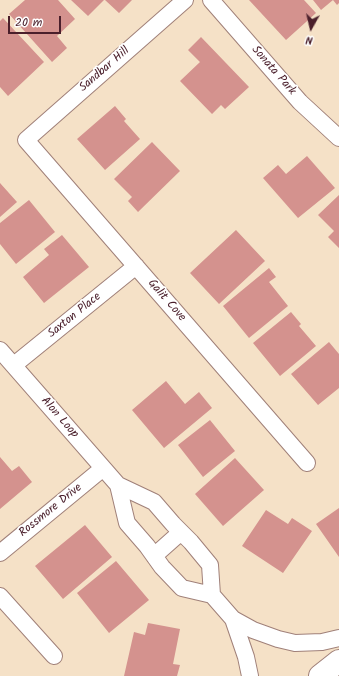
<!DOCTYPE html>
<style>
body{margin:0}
#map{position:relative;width:339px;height:676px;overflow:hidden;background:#f5e1c7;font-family:Kalam,sans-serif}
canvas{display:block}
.north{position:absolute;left:291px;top:8px;width:40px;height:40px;-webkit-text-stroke:3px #fff;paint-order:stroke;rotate:188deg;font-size:11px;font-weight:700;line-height:16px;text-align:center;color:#4a1f2b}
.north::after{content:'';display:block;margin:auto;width:14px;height:18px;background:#4a1f2b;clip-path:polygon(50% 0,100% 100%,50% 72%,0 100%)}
.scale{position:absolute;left:8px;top:16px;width:53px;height:18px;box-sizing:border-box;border:2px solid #4a1f2b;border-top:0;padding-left:5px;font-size:12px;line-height:14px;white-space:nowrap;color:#4a1f2b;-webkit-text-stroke:3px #fff;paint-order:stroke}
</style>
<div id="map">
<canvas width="339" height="676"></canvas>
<div class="north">N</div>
<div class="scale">20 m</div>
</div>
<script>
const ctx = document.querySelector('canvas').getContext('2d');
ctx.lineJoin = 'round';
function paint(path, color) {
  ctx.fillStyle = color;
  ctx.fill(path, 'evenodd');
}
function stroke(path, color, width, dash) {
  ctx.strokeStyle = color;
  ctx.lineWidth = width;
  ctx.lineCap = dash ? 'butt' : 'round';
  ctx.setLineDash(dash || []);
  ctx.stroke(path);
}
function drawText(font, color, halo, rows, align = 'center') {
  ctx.font = font + ' Kalam,sans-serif';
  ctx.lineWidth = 3.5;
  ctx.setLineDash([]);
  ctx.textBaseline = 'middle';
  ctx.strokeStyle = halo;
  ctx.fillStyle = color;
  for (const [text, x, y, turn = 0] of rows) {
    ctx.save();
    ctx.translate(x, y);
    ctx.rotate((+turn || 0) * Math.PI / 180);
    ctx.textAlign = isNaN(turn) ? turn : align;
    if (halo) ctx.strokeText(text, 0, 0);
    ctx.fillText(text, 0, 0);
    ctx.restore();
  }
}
const building = new Path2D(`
 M25,0H58L75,19L57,36L67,48L52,62L9,14Z
 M71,0H104L88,16Z
 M105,0H132L119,13Z
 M249,0H304L316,13L286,40Z
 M313,0H339V3L337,5L333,0L321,10Z
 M3,18L44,62L8,96L0,87V21Z
 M201,37L249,87L225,109L221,105L212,114L180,81L200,62L188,50Z
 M115,106L126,119L124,121L140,139L105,170L77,139Z
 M152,142L180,171L138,212L128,201L132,197L114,179Z
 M307,156L335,188L298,218L263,178L278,165L286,174Z
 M0,183L17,202L0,217Z
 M339,195V248L328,237L334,231L318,215Z
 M29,200L55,232L16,264L0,244V223Z
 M236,230L265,261L219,304L190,273Z
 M62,235L89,267L44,303L23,277L49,255L44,249Z
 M269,268L276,277L269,282L288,306L249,338L223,306Z
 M291,312L301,324L299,326L316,346L280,376L253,343Z
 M329,342L339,354V388L318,405L291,374Z
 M166,381L185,404L199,392L212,408L164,448L132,410Z
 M210,420L235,451L203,477L178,445Z
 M0,457L12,471L19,466L32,482L0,509Z
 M235,458L264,490L223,526L195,494Z
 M339,508V557L316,524Z
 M266,510L288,524L292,518L312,531L283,573L242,546Z
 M85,525L112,557L63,599L35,566Z
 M116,561L149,600L109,633L77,593Z
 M148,623L180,629L173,664L180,665L177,676H124L134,632L145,635Z`);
const street = new Path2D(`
 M185,0L26,140L307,463
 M211,0L300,102L339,138
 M0,350L118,485L154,502L173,524L191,542L210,565L212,595
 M14,365L136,266
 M118,485L127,523L147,546L162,567L182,588L212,595L233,619L253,630L278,639L295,643L322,642L339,638
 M0,553L102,469
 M154,556L181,532
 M0,596L54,656
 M233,619L246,657L250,676`);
const primary = new Path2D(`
 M320,676L339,661`);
const streetNames = [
 ["Sandbar Hill",105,70,-41],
 ["Sonata Park",273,71,49],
 ["Galit Cove",166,301,49],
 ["Saxton Place",75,316,-39],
 ["Alon Loop",59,418,49],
 ["Rossmore Drive",51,511,-39]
];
paint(building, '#d4928e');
stroke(street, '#a08079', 18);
stroke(primary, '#a08079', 24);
stroke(street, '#fff', 16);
stroke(primary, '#fff', 22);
drawText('12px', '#4a1f2b', '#fff', streetNames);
</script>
